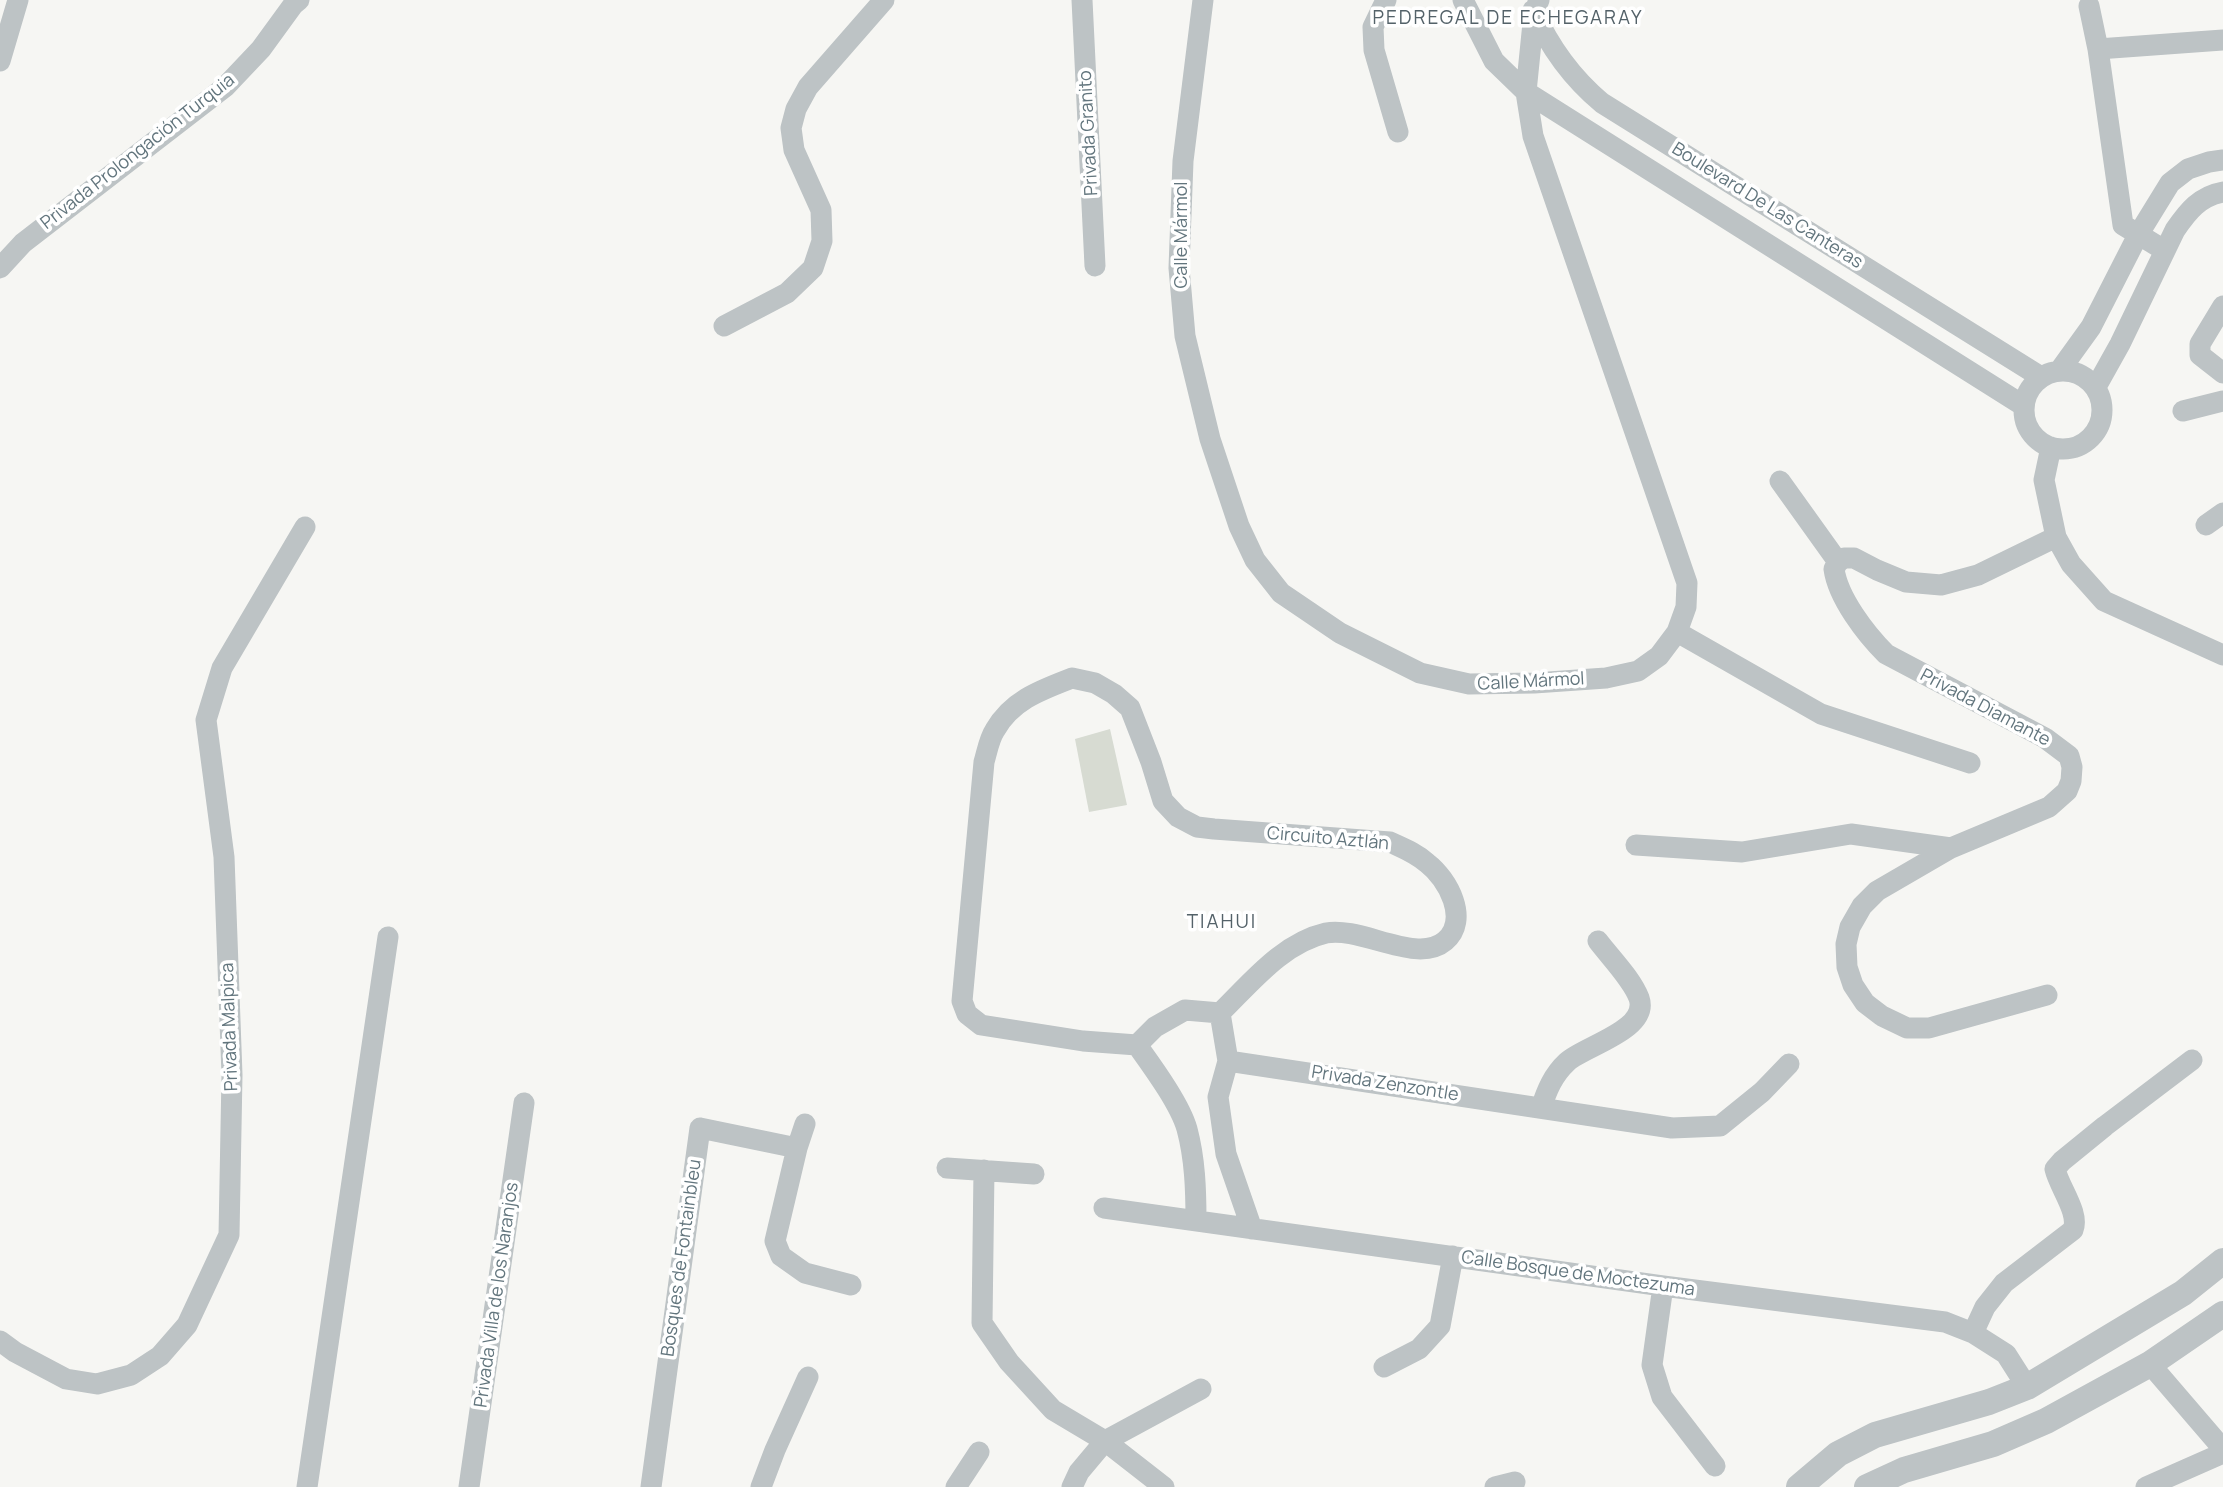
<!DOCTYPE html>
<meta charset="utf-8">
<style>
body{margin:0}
canvas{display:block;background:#f6f6f3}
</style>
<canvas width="2223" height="1487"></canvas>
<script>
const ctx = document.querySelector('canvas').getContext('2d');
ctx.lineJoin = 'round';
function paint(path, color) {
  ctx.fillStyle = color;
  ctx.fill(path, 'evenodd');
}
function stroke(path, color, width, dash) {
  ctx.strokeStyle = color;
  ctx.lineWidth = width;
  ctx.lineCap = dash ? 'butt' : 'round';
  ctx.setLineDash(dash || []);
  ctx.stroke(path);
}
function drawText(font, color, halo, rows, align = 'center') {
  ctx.font = font + ' Manrope,sans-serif';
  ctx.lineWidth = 7;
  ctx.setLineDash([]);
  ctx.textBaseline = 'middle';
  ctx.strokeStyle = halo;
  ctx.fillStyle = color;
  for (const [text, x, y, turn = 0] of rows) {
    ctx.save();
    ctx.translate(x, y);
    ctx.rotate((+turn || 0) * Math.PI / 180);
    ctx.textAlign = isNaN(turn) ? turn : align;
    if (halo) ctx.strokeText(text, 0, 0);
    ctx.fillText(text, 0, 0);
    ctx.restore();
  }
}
const green = new Path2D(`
 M1110,729L1127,805L1089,812L1075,739Z`);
const minor = new Path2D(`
 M1082,0L1095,266
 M1203,0L1183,161L1179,268L1185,336L1210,439L1239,526L1255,560L1281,593L1340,633L1420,673L1469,684L1534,683L1606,678L1638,671L1659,656L1677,632L1686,607L1687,583L1533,136L1526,92L1534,13L1539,0
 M1386,0L1373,27L1374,50L1398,132
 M1463,0L1494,61L1526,92L2024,406
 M2089,6L2098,49L2123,225L2164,250
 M1533,10C1549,46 1572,78 1602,103L2041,377
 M2098,49L2223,40
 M0,61L18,0
 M0,268L23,243L225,87L261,49L293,5L299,0
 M2223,306L2200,344V355L2223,373
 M724,326L787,293L813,268L822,241L821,210L794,150L791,128L796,109L808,87L884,0
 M2060,370L2091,327L2138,235L2170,183L2188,169L2209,162L2223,160
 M2024 410a39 39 0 1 1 78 0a39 39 0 1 1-78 0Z
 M2096,387L2120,344L2175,230C2188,211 2200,196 2223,192
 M2183,411L2223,401
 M2051,447L2044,480L2056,537L2071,564L2104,601L2223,655
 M1780,481L1838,562
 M2206,525L2223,513
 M1677,632L1821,714L1970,763
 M1072,678L1095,683L1114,694L1130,708L1151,762L1163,801L1178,817L1197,827L1214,829L1390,842C1403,848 1416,853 1427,863C1448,879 1470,920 1445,941C1417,965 1361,926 1326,933C1282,943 1250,984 1220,1013L1185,1010L1155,1027L1137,1045L1083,1041L981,1025L967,1014L962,1001L984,762C987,752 989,739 995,730C1012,700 1041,690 1072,678Z
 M1636,845L1742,852L1851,834L1951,848
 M2047,995L1929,1028H1907L1882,1016L1865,1003L1853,985L1847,967L1846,944L1850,927L1862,906L1877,891L1951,848L2049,807L2067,791L2071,781L2072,767L2069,756L2045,738L1886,654C1866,634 1838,598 1834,569L1838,562L1844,558H1854L1877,570L1906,582L1941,585L1978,575L2056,537
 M1220,1013L1228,1061L1218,1097L1226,1154L1252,1229
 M1137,1045C1152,1066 1180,1104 1187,1129C1195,1159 1196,1190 1196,1221
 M1228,1061L1672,1128L1720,1126L1762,1092L1789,1064
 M1541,1108C1547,1090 1553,1075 1567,1062C1584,1046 1650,1030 1639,998C1632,979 1610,957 1598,941
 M805,1124L797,1148L775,1241L781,1256L805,1273L851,1285
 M947,1168L1034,1174
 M984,1170L982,1323L1009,1362L1053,1410L1105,1441L1164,1487
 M1104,1208L1663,1286L1945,1322L1973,1333L2006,1354L2027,1387
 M1663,1286L1652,1365L1662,1397L1715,1466
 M1973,1333L1985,1307L2004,1283L2073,1230C2080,1213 2059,1187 2055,1169L2062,1161L2105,1126L2192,1060
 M0,1341L15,1352L66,1379L97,1384L131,1375L160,1356L187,1325L229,1235L232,1075L224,857L206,720L222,668L305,527
 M2150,1364L2223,1449
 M1384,1367L1419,1349L1440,1326L1453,1256
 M307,1487L388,937
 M469,1487L524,1103
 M651,1487L700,1128L797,1148
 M761,1487L775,1450L808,1377
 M956,1487L979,1452
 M1072,1487L1079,1472L1105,1441L1201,1389
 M1495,1487L1515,1482
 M2146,1487L2223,1453`);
const tertiary = new Path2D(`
 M1799,1487L1838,1454L1875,1435L1989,1402L2027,1387L2183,1293L2223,1261
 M1867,1487L1904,1470L1993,1444L2046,1421L2150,1364L2223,1314`);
const streetNames = [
 ["Privada Granito",1089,133,-93],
 ["Privada Prolongación Turquia",138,152,-38],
 ["Boulevard De Las Canteras",1767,206,32],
 ["Calle Mármol",1182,235,-90],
 ["Calle Mármol",1531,682,-3],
 ["Privada Diamante",1985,708,28],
 ["Circuito Aztlán",1328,839,5],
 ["Privada Malpica",230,1027,-92],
 ["Privada Zenzontle",1385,1084,9],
 ["Bosques de Fontainbleu",682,1258,-82],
 ["Calle Bosque de Moctezuma",1578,1274,8],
 ["Privada Villa de los Naranjos",497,1295,-82]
];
const neighbourhoodNames = [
 ["PEDREGAL DE ECHEGARAY",1508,19],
 ["TIAHUI",1222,923]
];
paint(green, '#d7dbd2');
stroke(minor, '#bdc3c5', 21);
stroke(tertiary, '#bdc3c5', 26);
drawText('18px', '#62757d', '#fff', streetNames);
ctx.letterSpacing = '2px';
drawText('19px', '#546269', '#fff', neighbourhoodNames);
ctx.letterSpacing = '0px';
</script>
